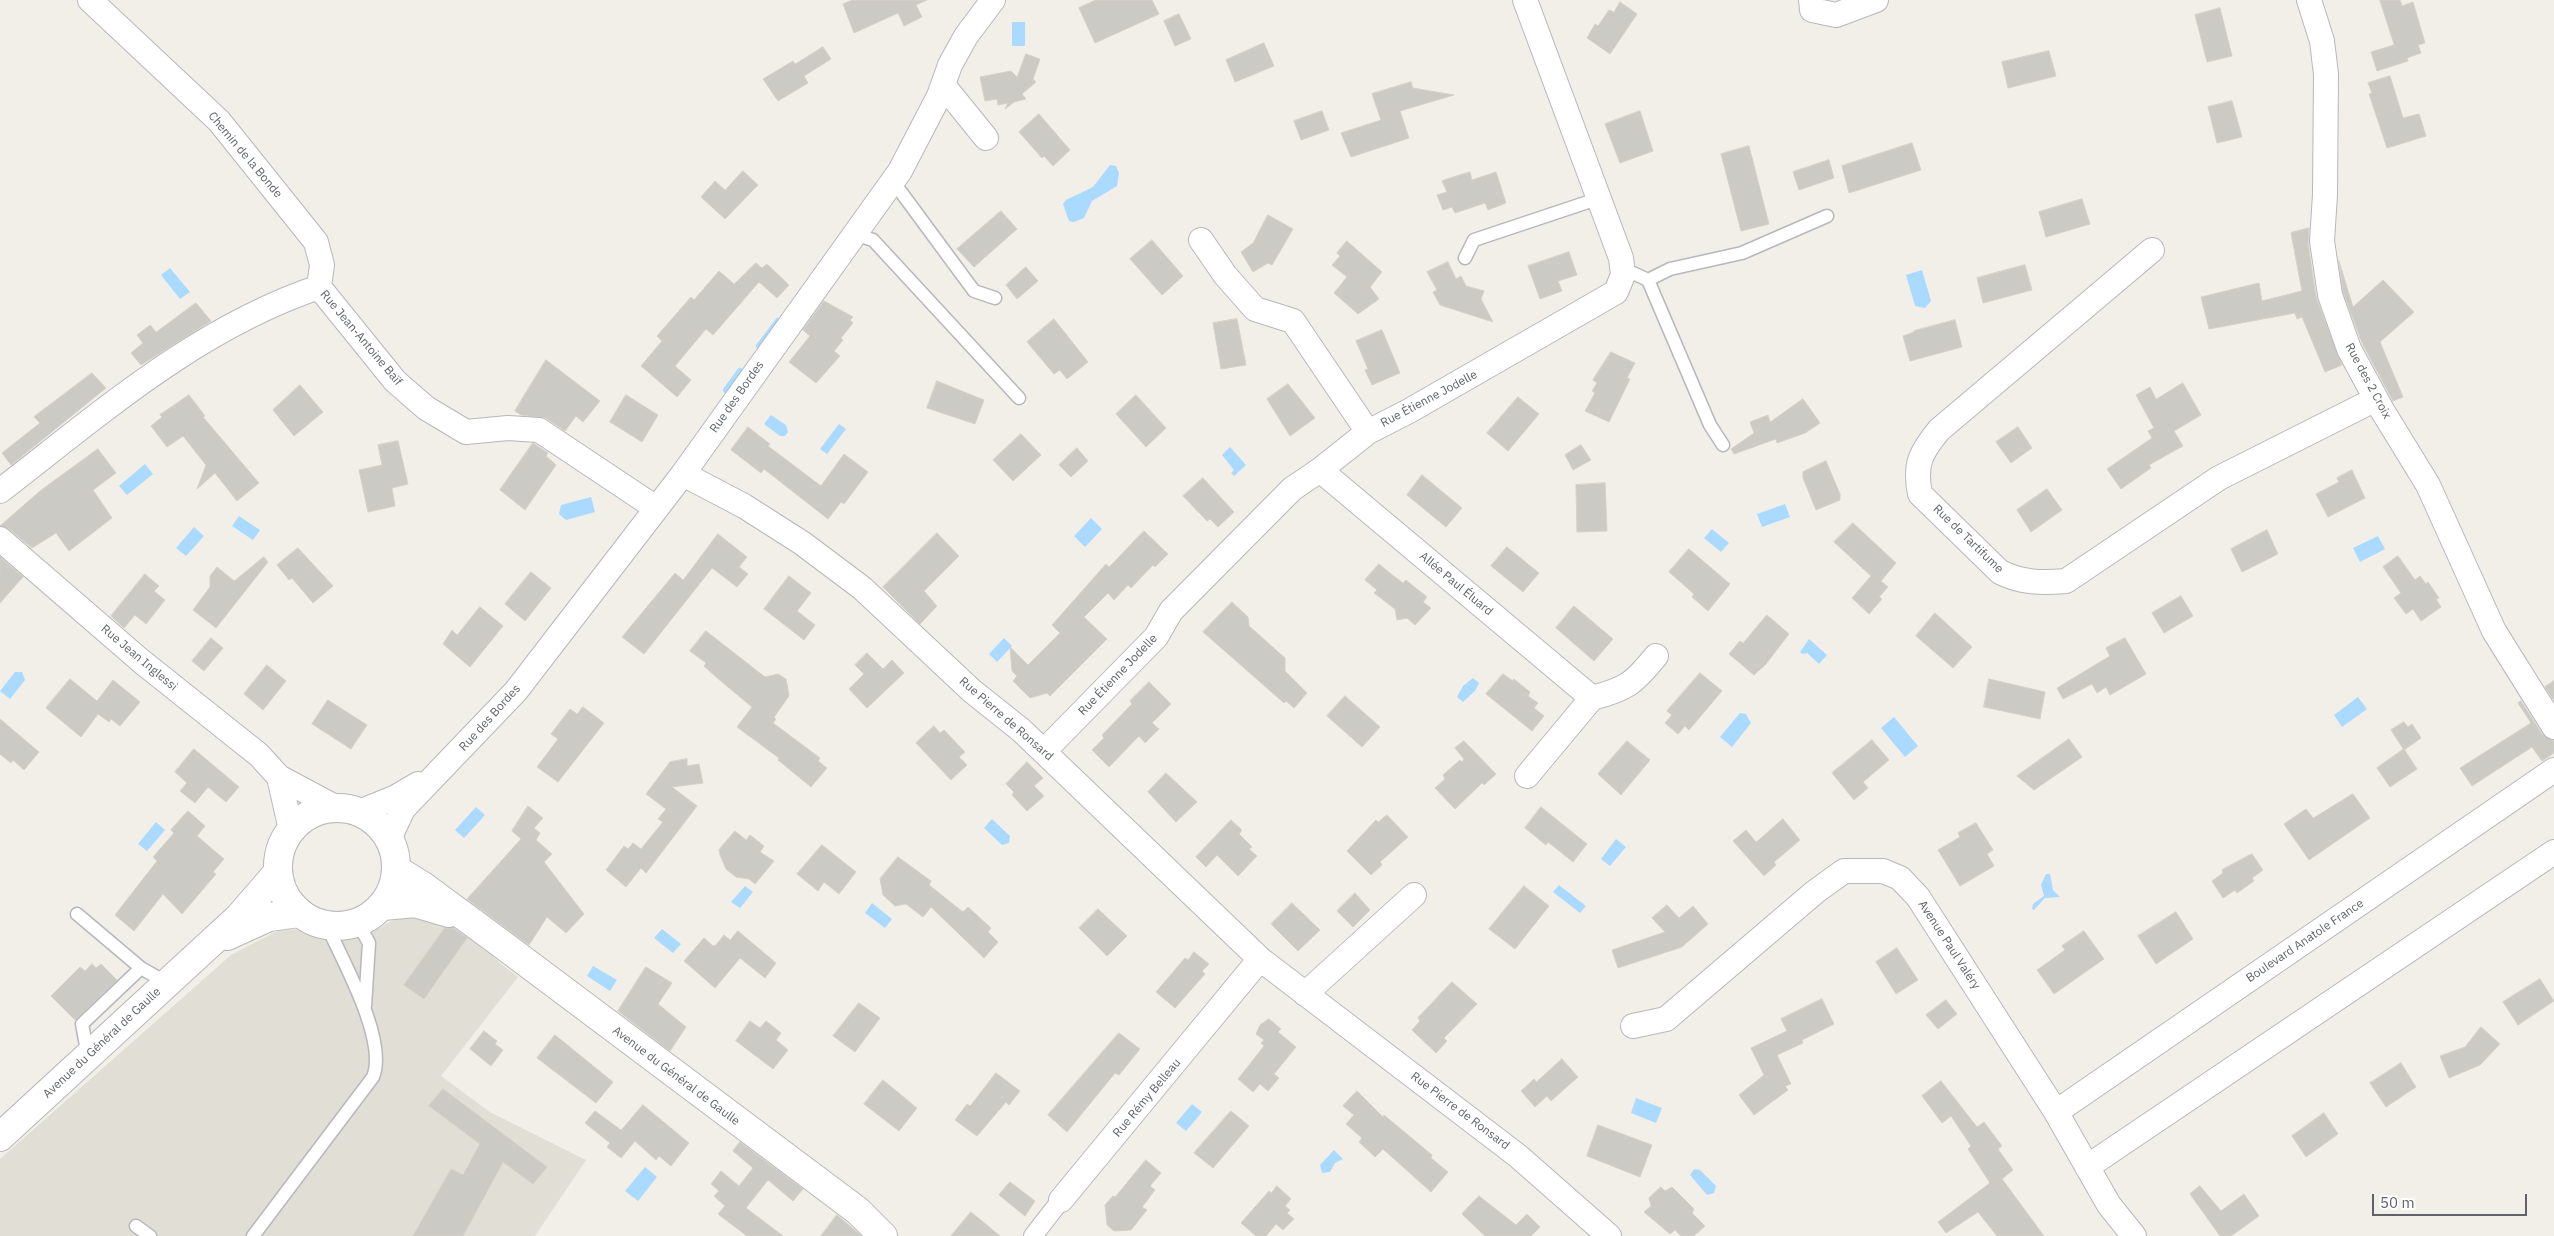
<!DOCTYPE html>
<meta charset="utf-8">
<style>
body{margin:0}
#map{position:relative;width:2554px;height:1236px;overflow:hidden;background:#f1efe8;font-family:"IBM Plex Sans",sans-serif}
canvas{display:block}
.scale{position:absolute;left:2372px;top:1194px;width:155px;height:22px;box-sizing:border-box;border:2px solid #5f6368;border-top:0;padding-left:6px;font-size:15px;line-height:18px;white-space:nowrap;color:#5f6368;-webkit-text-stroke:4px #fff;paint-order:stroke}
</style>
<div id="map">
<canvas width="2554" height="1236"></canvas>
<div class="scale">50 m</div>
</div>
<script>
const ctx = document.querySelector('canvas').getContext('2d');
ctx.lineJoin = 'round';
function paint(path, color) {
  ctx.fillStyle = color;
  ctx.fill(path, 'evenodd');
}
function stroke(path, color, width, dash) {
  ctx.strokeStyle = color;
  ctx.lineWidth = width;
  ctx.lineCap = dash ? 'butt' : 'round';
  ctx.setLineDash(dash || []);
  ctx.stroke(path);
}
function drawText(font, color, halo, rows, align = 'center') {
  ctx.font = font + ' "IBM Plex Sans",sans-serif';
  ctx.lineWidth = 4.5;
  ctx.setLineDash([]);
  ctx.textBaseline = 'middle';
  ctx.strokeStyle = halo;
  ctx.fillStyle = color;
  for (const [text, x, y, turn = 0] of rows) {
    ctx.save();
    ctx.translate(x, y);
    ctx.rotate((+turn || 0) * Math.PI / 180);
    ctx.textAlign = isNaN(turn) ? turn : align;
    if (halo) ctx.strokeText(text, 0, 0);
    ctx.fillText(text, 0, 0);
    ctx.restore();
  }
}
const education = new Path2D(`
 M405,914L450,915L501,964L518,977L441,1076L490,1112L586,1160L535,1236H0V1159L231,955L281,929L311,930L334,939L364,936Z`);
const water = new Path2D(`
 M1012,22H1025V46H1012Z
 M1110,165L1116,166L1119,173L1117,186L1092,201L1084,218L1074,222L1069,221L1063,204L1066,200L1093,187Z
 M170,268L190,292L180,299L161,275Z
 M1922,270L1931,301L1925,308L1915,306L1906,275Z
 M771,415L786,425L788,432L785,436H780L764,424Z
 M839,424L846,429L827,454L820,449Z
 M1230,447L1246,465L1234,476L1231,473L1234,470L1222,455Z
 M145,464L153,474L127,495L119,486Z
 M591,497L595,512L566,520L559,514L561,505Z
 M1785,504L1790,517L1762,527L1757,514Z
 M239,516L260,530L253,540L232,526Z
 M1091,518L1102,529L1085,547L1074,536Z
 M194,527L204,536L186,556L176,548Z
 M1712,529L1729,543L1721,552L1704,538Z
 M2378,536L2385,549L2360,562L2353,548Z
 M1004,638L1012,646L997,662L989,654Z
 M1809,639L1827,655L1819,664L1807,653L1802,654L1800,652Z
 M15,672H22L25,680L10,699L0,691Z
 M1473,678L1479,683L1475,691L1463,702L1457,697L1463,686Z
 M2358,697L2367,709L2342,727L2334,715Z
 M1740,713L1746,714L1751,723L1732,747L1720,737Z
 M1894,717L1918,746L1905,757L1881,728Z
 M476,807L485,815L464,838L455,830Z
 M992,819L1010,836L1009,843L1002,845L984,828Z
 M156,822L165,830L147,851L138,844Z
 M1616,839L1626,847L1610,866L1601,859Z
 M2046,874H2050L2053,890L2060,897L2045,898L2034,910L2032,909L2033,904L2044,896L2041,885Z
 M1559,885L1586,906L1580,913L1553,892Z
 M745,886L753,892L740,908L731,902Z
 M872,903L892,919L885,928L865,913Z
 M662,929L681,944L673,953L654,938Z
 M593,966L617,980L610,991L587,976Z
 M1636,1098L1662,1108L1656,1123L1631,1113Z
 M1192,1104L1202,1112L1186,1131L1176,1123Z
 M1334,1150L1343,1159L1335,1163L1330,1172L1322,1173L1320,1165Z
 M645,1167L657,1177L638,1201L625,1191Z
 M1694,1169L1700,1170L1716,1186L1714,1193L1707,1195L1690,1175Z`);
const stream = new Path2D(`
 M759,346L778,321
 M726,390L740,371`);
const building = new Path2D(`
 M853,0H927L916,5L922,17L904,26L898,13L854,33L843,4Z
 M1096,0H1152L1159,14L1095,43L1079,8Z
 M2380,0H2400L2402,6L2413,2L2425,43L2418,45L2421,53L2407,58L2408,61L2377,71L2371,52L2394,45Z
 M1620,2L1637,14L1610,54L1587,38L1595,24L1598,26L1609,10L1614,12Z
 M2220,8L2232,56L2207,62L2195,15Z
 M1179,14L1191,39L1175,46L1164,21Z
 M1264,43L1274,66L1235,82L1226,60Z
 M823,47L831,59L804,76L808,83L778,101L763,79L793,61L795,64Z
 M2049,51L2056,76L2008,88L2002,62Z
 M1026,54L1040,59L1033,79L1036,82L1022,94L1026,99L1014,102L1005,109L1008,103L998,105L997,99L985,101L980,77L1011,71L1017,77Z
 M2390,76L2403,118L2419,114L2426,136L2387,148L2369,94L2372,93L2368,83Z
 M1411,82L1413,88L1454,95L1400,111L1409,138L1351,157L1341,133L1381,120L1372,94Z
 M2232,101L2242,137L2217,143L2208,107Z
 M1322,111L1329,130L1301,140L1294,121Z
 M1640,111L1653,151L1620,163L1605,124Z
 M1039,114L1070,150L1053,166L1044,156L1042,158L1019,132Z
 M1912,143L1921,170L1849,193L1842,166Z
 M1749,146L1769,224L1741,231L1721,154Z
 M1829,160L1834,178L1799,190L1793,172Z
 M743,171L758,185L725,219L701,197L715,181L725,190Z
 M1470,172L1472,180L1496,172L1506,203L1488,210L1485,203L1455,213L1452,207L1443,210L1437,195L1447,192L1442,181Z
 M2082,199L2090,224L2046,237L2039,212Z
 M1001,211L1017,229L974,267L957,249Z
 M1268,215L1293,229L1272,265L1268,263L1253,272L1241,252L1253,243Z
 M2309,228L2308,243L2316,297L2342,365L2325,372L2302,317L2297,319L2295,313L2209,329L2201,297L2259,283L2262,301L2302,291L2291,233Z
 M1152,240L1183,276L1162,295L1130,259Z
 M1347,241L1382,272L1370,287L1379,299L1358,314L1334,293L1347,277L1332,265L1340,256L1337,253Z
 M1569,252L1577,275L1558,281L1562,291L1540,299L1528,266Z
 M2339,261L2353,307L2383,280L2414,312L2380,342L2403,397L2393,401L2362,343L2343,292Z
 M1448,262L1456,279L1461,276L1466,286L1484,291L1481,299L1493,322L1440,305L1433,292L1437,290L1427,272Z
 M756,263L762,268L767,264L789,285L777,298L759,282L713,335L706,329L675,366L691,380L677,397L641,366L662,341L657,336L691,297L694,300L719,271L734,284Z
 M2025,265L2032,290L1983,303L1977,278Z
 M1026,267L1038,281L1017,299L1006,285Z
 M824,301L853,317L850,320L853,323L841,338L843,340L834,351L840,356L816,383L789,362L810,336L803,330Z
 M196,303L211,321L141,365L131,353L143,343L137,335L150,325L156,332Z
 M1054,319L1088,362L1067,379L1060,370L1054,374L1027,342Z
 M1237,319L1246,365L1221,369L1213,323Z
 M1955,320L1962,347L1910,361L1903,336L1914,332V331Z
 M1382,330L1400,373L1372,385L1365,370L1368,369L1356,341Z
 M1611,352L1635,363L1627,378L1630,379L1609,422L1585,411L1595,393L1592,391L1597,383L1593,380Z
 M546,360L600,401L583,422L576,416L565,431L546,418L521,415L515,411Z
 M92,373L106,388L11,465L2,453L40,423L34,417Z
 M937,381L984,400L975,424L927,408Z
 M2183,383L2201,415L2174,431L2183,446L2149,465L2151,468L2121,489L2107,469L2152,438L2148,431L2154,428L2136,395L2150,387L2156,399Z
 M1288,384L1315,418L1290,436L1267,399Z
 M300,385L323,412L294,436L273,410Z
 M189,395L205,416L203,417L259,483L237,501L215,473L197,489L206,465L183,436L167,447L151,426L162,417L160,415Z
 M626,395L658,415L642,442L610,422Z
 M1136,395L1166,428L1146,447L1116,414Z
 M1518,397L1539,414L1508,451L1487,433Z
 M1803,399L1820,423L1805,433L1777,443L1776,439L1734,454L1731,449L1754,433L1750,422L1768,415L1770,422Z
 M748,427L770,444L768,446L821,486L844,454L868,472L844,504L841,502L828,519L764,469L761,473L731,450Z
 M2018,427L2032,448L2011,463L1996,442Z
 M1021,434L1041,455L1013,481L993,460Z
 M398,441L408,484L392,488L395,506L368,512L359,470L382,465L378,445Z
 M533,443L548,453L546,456L556,465L525,510L500,490Z
 M1581,445L1591,460L1573,470L1565,455Z
 M1077,448L1088,461L1071,477L1059,465Z
 M98,449L116,473L93,490L112,518L69,551L56,533L32,548L9,529L0,526L40,491Z
 M1826,461L1840,494V500L1816,510L1803,478V472Z
 M2352,470L2365,498L2328,517L2316,494L2339,482L2337,478Z
 M1422,475L1462,508L1446,527L1407,495Z
 M1203,478L1234,512L1218,527L1210,519L1207,521L1183,496Z
 M1605,483L1607,531L1577,532L1576,485Z
 M2047,489L2062,510L2031,532L2017,510Z
 M1853,523L1896,563L1881,581L1888,587L1879,597L1882,599L1869,614L1852,598L1871,576L1834,542Z
 M2267,530L2278,554L2242,572L2231,549Z
 M1144,531L1168,554L1155,567L1153,565L1131,588L1128,585L1114,600L1108,593L1084,617L1107,639L1050,696L1047,693L1030,698L1013,681L1017,676L1012,671L1010,647L1028,665L1060,633L1052,625L1106,564L1109,567Z
 M937,533L959,556L924,591L937,606L920,624L883,587Z
 M718,534L747,557L739,567L748,574L737,587L712,568L644,654L622,637L675,573L683,580Z
 M1507,547L1539,573L1523,592L1491,566Z
 M298,548L333,586L313,603L292,578L289,580L277,565Z
 M1689,549L1730,584L1708,611L1692,597L1694,594L1669,572Z
 M2398,556L2415,580L2420,576L2426,584L2428,582L2439,598L2436,599L2441,607L2421,621L2413,609L2406,614L2394,598L2401,593L2383,567Z
 M0,557L23,577L0,603Z
 M264,557L268,562L216,628L193,610L210,587V576L217,567L234,581Z
 M1379,564L1391,574L1403,583L1406,580L1427,597L1423,602L1431,608L1415,625L1407,618L1397,620L1395,609L1374,593L1377,590L1365,580Z
 M531,572L551,588L525,621L505,604Z
 M145,574L159,586L154,591L165,600L146,624L135,615L124,628L111,616Z
 M789,576L811,593L797,611L815,625L804,640L764,609Z
 M2181,596L2193,616L2164,633L2152,613Z
 M1232,602L1248,617L1249,626L1285,658V671L1307,693L1294,708L1286,701L1284,703L1203,632Z
 M1574,606L1613,639L1594,661L1556,628Z
 M480,607L503,626L470,667L443,644L452,630L457,635Z
 M1935,613L1972,647L1953,668L1916,636Z
 M1767,615L1789,634L1766,664L1754,675L1729,654L1740,641L1743,643Z
 M706,631L765,677L778,674L786,679L789,696L774,717L776,719L773,723L820,758L818,761L827,768L811,787L778,760L779,758L737,727L752,707L716,677L704,666L706,663L690,651Z
 M211,638L223,648L204,671L192,661Z
 M2125,638L2146,674L2110,695L2106,687L2097,693L2092,684L2063,699L2057,688L2110,656L2106,648Z
 M867,653L883,669L892,660L904,673L867,708L849,689L864,674L855,665Z
 M267,665L286,681L263,710L244,694Z
 M1700,673L1722,691L1689,730L1685,726L1678,734L1665,723L1672,715L1667,711Z
 M1503,674L1513,681L1514,679L1530,692L1528,696L1538,703L1534,708L1544,716L1532,731L1486,694Z
 M70,679L97,701L113,680L140,702L120,726L111,719L109,722L98,714L81,737L46,708Z
 M1989,679L2045,692L2040,719L1984,707Z
 M2554,681V701L2545,687Z
 M1149,682L1171,704L1152,723L1159,729L1145,743L1139,736L1109,767L1092,750L1104,738L1102,735L1132,704L1130,701Z
 M1345,696L1380,727L1362,747L1327,716Z
 M328,700L367,725L351,749L312,724Z
 M2521,701L2542,734L2554,741V753L2542,761L2532,747L2472,786L2460,768L2531,723L2518,703Z
 M583,707L604,723L558,782L537,767L558,739L551,734L570,709L577,714Z
 M0,719L39,752L24,770L13,760L11,763L0,754Z
 M2404,722L2408,727L2412,724L2421,738L2404,750L2391,730Z
 M934,726L940,733L944,730L965,752L959,757L967,765L951,780L916,743Z
 M2069,739L2082,757L2034,790L2017,776Z
 M1872,740L1889,760L1863,782L1868,788L1854,800L1832,773Z
 M1464,741L1496,774L1484,785L1482,783L1455,809L1435,788L1445,779L1443,775L1460,760L1462,762L1464,759L1455,748Z
 M1627,741L1650,760L1621,795L1598,774Z
 M194,749L239,787L226,802L208,787L195,803L180,791L187,783L175,772Z
 M2404,749L2417,769L2390,787L2377,768Z
 M687,759V766L699,764L703,783L672,787L697,806L646,873L641,868L626,887L606,870L624,846L628,849L633,843L641,849L663,822L658,819L666,809L646,794L670,762Z
 M1027,762L1043,778L1034,786L1044,796L1027,811L1012,795L1014,792L1006,784Z
 M1166,773L1197,802L1176,822L1148,792Z
 M2353,794L2370,818L2309,860L2284,824L2306,809L2313,818Z
 M528,806L543,818L534,828L540,833L536,840L552,854L544,862L584,914L566,933L547,917L529,945L467,899L521,839L512,831Z
 M1541,807L1587,844L1573,862L1548,842L1546,845L1525,828Z
 M188,811L205,826L197,836L224,859L213,872L216,874L182,914L163,894L134,931L115,915L157,861L153,857L174,833L171,830Z
 M1387,815L1408,837L1380,862L1382,865L1371,875L1347,851L1376,820L1378,822Z
 M1783,819L1800,840L1774,862L1776,865L1764,876L1733,841L1746,830L1756,842Z
 M1231,820L1242,830L1239,834L1252,847L1249,849L1257,856L1238,876L1217,855L1206,867L1196,857Z
 M1976,823L1993,850L1987,854L1994,866L1960,886L1938,850L1960,837L1958,833Z
 M735,831L746,840L750,835L764,846L760,852L774,861L755,884L749,879L736,877L726,869L720,855L719,850Z
 M822,845L856,872L839,894L824,882L818,891L797,874Z
 M2252,854L2263,870L2252,878L2254,881L2237,893L2235,890L2223,898L2212,881L2223,873L2222,870Z
 M898,857L931,881L929,885L963,912L968,907L991,928L988,932L998,942L984,958L931,907L923,917L906,904L895,906L883,895L880,879Z
 M1524,886L1549,906L1515,949L1489,929Z
 M1355,893L1370,910L1353,927L1337,911Z
 M1292,903L1320,930L1298,951L1271,924Z
 M1667,905L1679,918L1693,906L1708,924L1682,947L1618,968L1612,950L1665,932L1652,918Z
 M1098,909L1127,936L1107,956L1079,928Z
 M2176,912L2193,939L2156,964L2138,936Z
 M445,928H453L467,938L424,999L404,985Z
 M738,931L776,963L765,978L740,958L715,988L684,961L704,938L713,946L716,945L724,935L730,940Z
 M2084,931L2104,959L2054,994L2037,970L2065,950L2062,946Z
 M1897,948L1918,980L1896,994L1876,962Z
 M1194,952L1209,964L1202,971L1205,974L1175,1008L1156,992L1185,958L1188,960Z
 M92,964L96,968L101,964L117,980L75,1020L51,996L80,967L85,971Z
 M646,967L672,983L658,1004L686,1027L670,1051L618,1011Z
 M2540,979L2554,1001L2518,1025L2503,1002Z
 M1452,982L1477,1004L1444,1038L1447,1041L1436,1053L1412,1030L1420,1021L1418,1018Z
 M1822,999L1834,1024L1802,1040L1803,1043L1777,1055L1791,1084L1785,1086L1788,1090L1754,1115L1739,1095L1764,1075L1751,1048L1787,1031L1781,1019Z
 M1946,1000L1957,1014L1938,1029L1926,1015Z
 M859,1003L880,1018L855,1052L833,1036Z
 M1269,1019L1281,1029L1278,1032L1296,1047L1274,1074L1279,1078L1268,1091L1260,1084L1253,1092L1238,1079L1264,1046L1261,1043L1264,1040L1256,1034L1260,1025Z
 M750,1021L760,1028L766,1021L781,1033L776,1040L788,1050L773,1069L736,1041Z
 M2481,1027L2500,1044L2480,1065L2449,1078L2440,1056L2465,1047Z
 M484,1031L497,1041L495,1044L503,1050L491,1066L470,1049Z
 M1119,1033L1140,1049L1119,1075L1115,1073L1067,1132L1048,1115Z
 M555,1035L613,1082L596,1103L537,1058Z
 M1562,1059L1578,1077L1551,1101L1547,1096L1535,1107L1521,1091L1534,1079L1536,1082Z
 M2401,1063L2416,1087L2386,1107L2370,1083Z
 M996,1073L1020,1091L1009,1105L1006,1102L977,1136L955,1120L967,1104L970,1106Z
 M883,1080L917,1108L899,1131L864,1104Z
 M1941,1081L1977,1127L1984,1122L2002,1146L1998,1149L2013,1170L2002,1179L2044,1236H1997L1978,1212L1946,1233L1938,1222L1990,1183L1968,1149L1971,1146L1951,1116L1942,1123L1922,1096Z
 M443,1089L547,1167L533,1184L503,1162L463,1236H413L451,1169L463,1175L480,1144L429,1106Z
 M1357,1091L1383,1117L1384,1115L1432,1155L1431,1158L1448,1172L1431,1192L1383,1149L1375,1157L1359,1142L1362,1138L1346,1124L1354,1115L1343,1106Z
 M643,1105L689,1143L671,1166L659,1156L656,1160L635,1141L621,1158L607,1147L610,1143L585,1123L595,1111L621,1130Z
 M1231,1111L1249,1126L1213,1168L1194,1153Z
 M2324,1113L2338,1134L2306,1157L2292,1136Z
 M1598,1125L1652,1145L1640,1177L1587,1156Z
 M740,1142L803,1189L793,1201L768,1180L746,1208L783,1236H747L718,1214L725,1206L714,1196L719,1191L711,1184L721,1171L739,1186L753,1168L733,1151Z
 M1146,1160L1161,1173L1150,1186L1155,1190L1142,1207L1147,1210L1131,1230L1114,1231L1107,1225L1105,1205L1113,1196L1115,1197Z
 M1010,1182L1035,1201L1025,1216L999,1195Z
 M1277,1186L1291,1199L1285,1206L1290,1210L1287,1213L1294,1219L1283,1230L1276,1224L1266,1236H1256L1241,1223L1269,1191L1271,1193Z
 M2200,1186L2221,1211L2244,1194L2259,1216L2231,1236H2220L2190,1194Z
 M1661,1187L1665,1191L1672,1187L1694,1209L1692,1213L1705,1226L1694,1236H1681L1675,1230L1670,1234L1644,1212L1651,1206L1649,1198Z
 M1479,1196L1516,1225L1527,1214L1540,1227L1531,1236H1485L1462,1214Z
 M971,1212L1000,1236H951Z
 M837,1215L850,1226L861,1236H821Z`);
const service = new Path2D(`
 M891,184L898,188L974,291L995,298
 M854,234L873,240L1019,398
 M1465,258L1474,240L1600,198
 M1623,275L1633,273L1648,280L1710,425L1723,445
 M1648,280L1670,269L1742,253L1827,216
 M77,914L141,968L167,983
 M358,923L369,943L365,1006
 M88,1056L82,1024L141,968
 M136,1226L150,1236
 M253,1236L373,1077C388,1041 343,961 327,926`);
const pedestrian = new Path2D(`
 M1033,1236L1061,1200`);
const minor = new Path2D(`
 M90,0L219,121L316,242L322,265L319,287
 M1811,0L1812,10L1836,15L1876,0
 M2309,0L2322,41L2326,74L2325,195L2322,241L2330,295L2349,349L2382,410L2428,485L2494,631L2554,727
 M943,85L986,138
 M1201,240L1225,275L1255,309L1293,321L1368,432
 M2152,250L1939,430C1921,452 1914,464 1920,494L2000,572C2022,583 2042,583 2066,581L2219,478L2376,399
 M1320,470L1592,698L1527,776
 M683,474L744,506L802,543L862,588L972,691L1021,730L1260,959L1518,1156L1609,1236
 M0,491C100,414 197,328 319,287L395,381L426,408L466,432L508,428L539,430L656,508
 M0,539L141,661L259,755L279,777L337,808
 M1592,698C1627,689 1634,683 1656,656
 M1044,751L1156,637L1171,611L1292,489L1320,470L1368,432L1409,411L1616,292L1623,275L1621,258L1525,0
 M279,777L291,830
 M359,812L396,797L418,784
 M389,839L403,809L516,691L683,474L900,171L939,96L950,65L966,36L993,0
 M1305,994L1414,895
 M1633,1026L1666,1019L1815,892L1844,871H1883L1900,878L1918,897L2056,1112L2109,1205L2134,1236
 M2056,1112L2554,770
 M2087,1167L2554,852
 M1061,1200L1260,959`);
const tertiary = new Path2D(`
 M278 867a59 59 0 1 1 118 0a59 59 0 1 1-118 0Z
 M397,870L423,886L495,939L858,1211L883,1236
 M383,906L415,903L449,913
 M227,936L269,917L299,913
 M0,1137L239,917L278,872`);
const streetNames = [
 ["Chemin de la Bonde",245,155,50],
 ["Rue Jean-Antoine Baïf",361,338,50],
 ["Rue des 2 Croix",2368,381,62],
 ["Rue des Bordes",737,397,-55],
 ["Rue Étienne Jodelle",1429,399,-28],
 ["Rue de Tartifume",1968,539,44],
 ["Allée Paul Éluard",1456,584,40],
 ["Rue Jean Inglessi",139,658,40],
 ["Rue Étienne Jodelle",1118,675,-46],
 ["Rue des Bordes",490,718,-48],
 ["Rue Pierre de Ronsard",1006,719,41],
 ["Boulevard Anatole France",2305,941,-34],
 ["Avenue Paul Valéry",1949,945,57],
 ["Avenue du Général de Gaulle",102,1043,-43],
 ["Avenue du Général de Gaulle",676,1076,37],
 ["Rue Rémy Belleau",1147,1098,-50],
 ["Rue Pierre de Ronsard",1460,1111,37]
];
paint(education, '#e1ded6');
paint(water, '#aadaff');
stroke(stream, '#aadaff', 6);
paint(building, '#cccac5');
stroke(building, '#d6d1c6', 1);
stroke(service, '#b5b8bc', 15);
stroke(pedestrian, '#b5b8bc', 20);
stroke(minor, '#b5b8bc', 26);
stroke(tertiary, '#b5b8bc', 30);
stroke(service, '#fff', 12);
stroke(pedestrian, '#fff', 18);
stroke(minor, '#fff', 24);
stroke(tertiary, '#fff', 28);
drawText('12px', '#5f6368', '#fff', streetNames);
</script>
